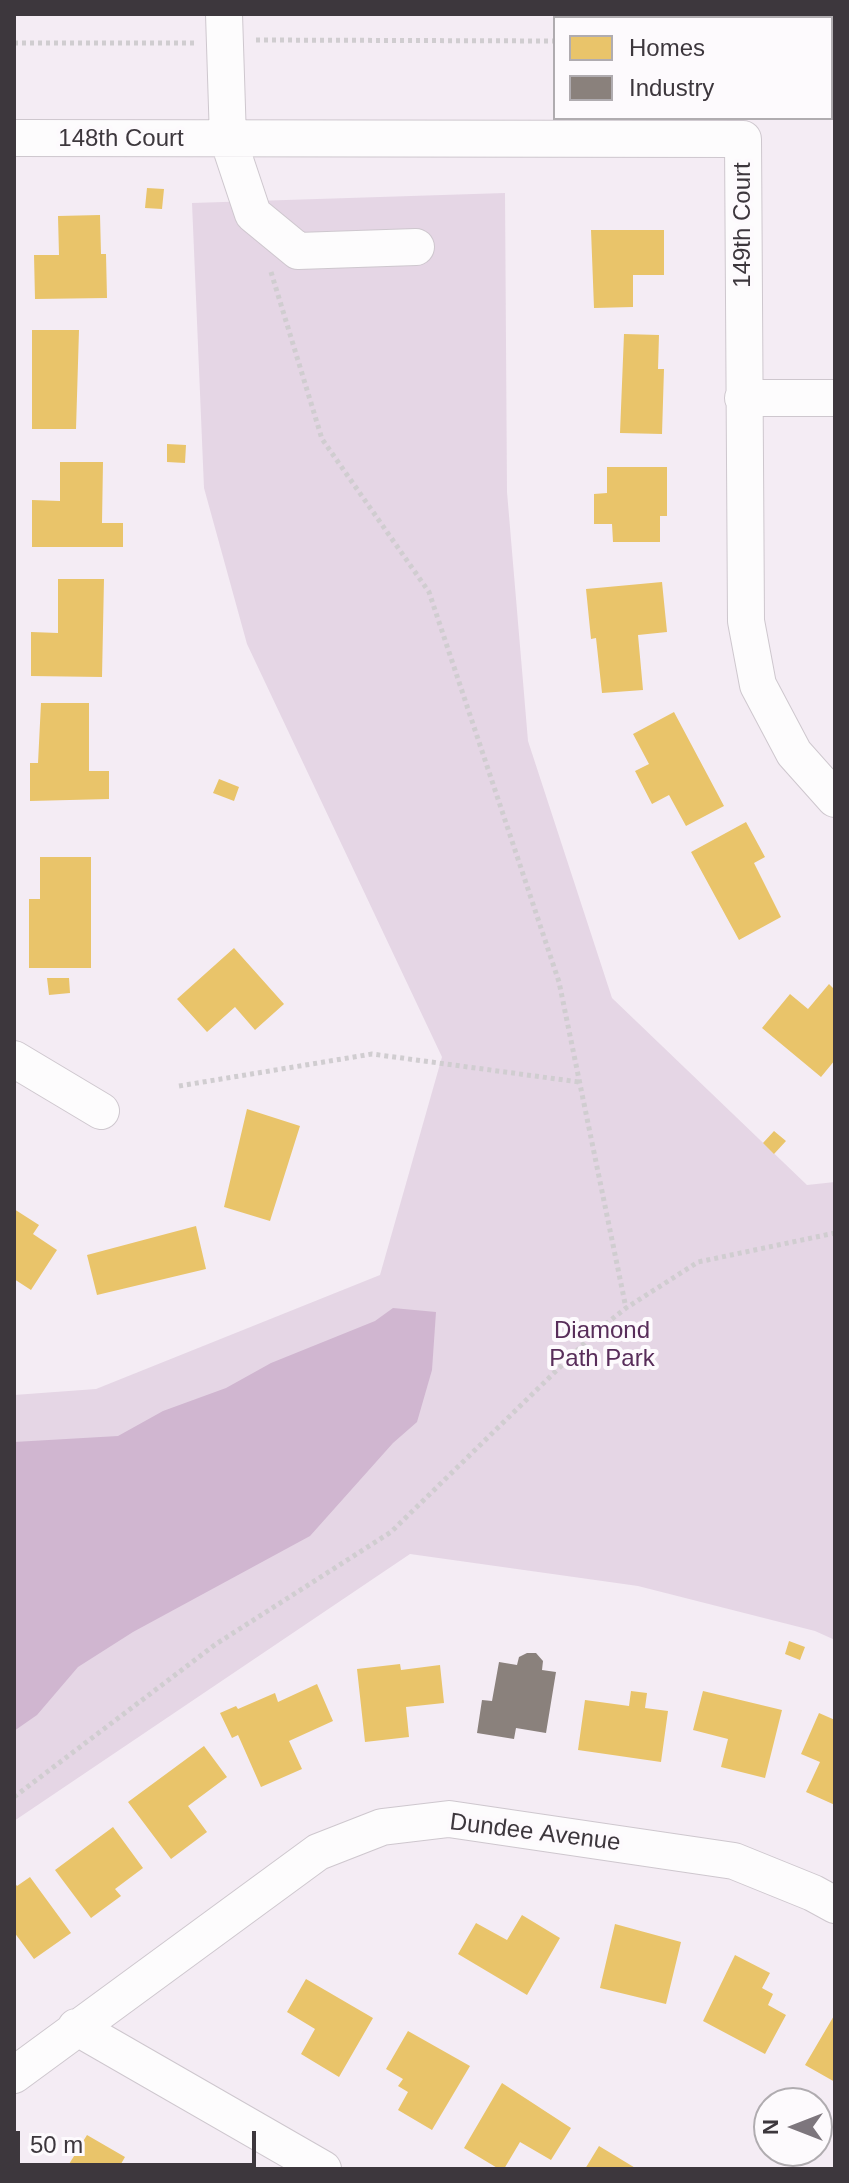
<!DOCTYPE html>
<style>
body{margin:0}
#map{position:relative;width:849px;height:2183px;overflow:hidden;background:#f4ecf4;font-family:Arial,sans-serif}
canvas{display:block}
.frame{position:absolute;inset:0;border:16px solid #3d373d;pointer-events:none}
.legend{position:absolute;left:553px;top:16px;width:280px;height:104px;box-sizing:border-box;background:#fdfafd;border:2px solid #b0acb0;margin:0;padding:10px 14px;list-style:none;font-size:24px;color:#3d373d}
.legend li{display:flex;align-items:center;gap:16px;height:40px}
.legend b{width:40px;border:2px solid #b0acb0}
.north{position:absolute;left:753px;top:2087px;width:80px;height:80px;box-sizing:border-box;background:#fdfafd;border:2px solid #b0acb0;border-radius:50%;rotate:270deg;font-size:22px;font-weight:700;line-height:32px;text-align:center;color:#3d373d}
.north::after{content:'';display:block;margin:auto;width:28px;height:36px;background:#7d767d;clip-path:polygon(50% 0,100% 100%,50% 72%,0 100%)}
.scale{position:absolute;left:16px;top:2131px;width:240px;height:36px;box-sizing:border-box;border:4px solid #3d373d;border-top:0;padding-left:10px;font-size:24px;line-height:28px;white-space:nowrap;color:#3d373d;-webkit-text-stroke:6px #fdfafd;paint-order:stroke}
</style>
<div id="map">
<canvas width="849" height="2183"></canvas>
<div class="frame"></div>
<ul class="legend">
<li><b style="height:22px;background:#e9c46a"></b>Homes</li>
<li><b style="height:22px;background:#8a817c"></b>Industry</li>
</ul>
<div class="north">N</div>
<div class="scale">50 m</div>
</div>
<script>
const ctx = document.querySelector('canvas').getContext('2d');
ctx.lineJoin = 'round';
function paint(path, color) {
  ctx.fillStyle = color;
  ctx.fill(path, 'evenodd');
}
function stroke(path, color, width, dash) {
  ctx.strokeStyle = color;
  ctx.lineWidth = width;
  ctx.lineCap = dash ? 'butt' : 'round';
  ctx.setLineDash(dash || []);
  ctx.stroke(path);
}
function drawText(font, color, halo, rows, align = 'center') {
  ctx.font = font + ' Arial,sans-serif';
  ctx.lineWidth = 8;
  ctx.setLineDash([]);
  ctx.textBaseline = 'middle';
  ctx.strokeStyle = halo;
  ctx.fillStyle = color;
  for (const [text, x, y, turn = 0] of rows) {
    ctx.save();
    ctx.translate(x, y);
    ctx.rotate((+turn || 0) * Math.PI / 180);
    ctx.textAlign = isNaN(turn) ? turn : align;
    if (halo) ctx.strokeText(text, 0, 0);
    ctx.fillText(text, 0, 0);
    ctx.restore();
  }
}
const green = new Path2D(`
 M505,193L507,492L528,741L612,998L807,1185L835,1182V1640L815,1631L638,1586L410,1554L14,1821V1395L96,1389L380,1275L442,1057L247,644L204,488L192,203Z`);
const water = new Path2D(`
 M393,1308L436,1312L432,1370L417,1422L393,1443L310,1536L133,1632L78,1667L37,1715L14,1731V1442L118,1436L163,1411L226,1388L271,1363L375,1321Z`);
const homes = new Path2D(`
 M147,188L164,189L162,209L145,208Z
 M100,215L101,254H106L107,298L35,299L34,255H59L58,216Z
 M591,230H664V275H633V307L594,308Z
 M32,330H79L76,429H32Z
 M624,334L659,335L658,369H664L662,434L620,433Z
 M167,444L186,445L185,463L167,462Z
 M60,462H103L102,523H123V547H32V500L60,501Z
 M607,467H667V516H660V542H613L612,524H594V494L607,493Z
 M58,579H104L102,677L31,676V632L58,633Z
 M662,582L667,632L638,635L643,690L602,693L596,638L591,639L586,589Z
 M41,703H89V771H109V799L30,801V763H38Z
 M674,712L724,806L686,826L669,795L652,804L635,771L649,764L633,734Z
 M219,779L239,787L234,801L213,793Z
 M746,822L765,857L754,863L781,917L739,940L691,852Z
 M40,857H91V968H29V899H40Z
 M234,948L284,1004L255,1030L235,1007L207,1032L177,999Z
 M47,978H69L70,993L49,995Z
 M829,984L835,990V1060L821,1077L762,1028L790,994L808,1009Z
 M247,1109L300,1126L270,1221L224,1207Z
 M774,1131L786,1141L774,1154L763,1143Z
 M14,1209L39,1225L33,1234L57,1250L31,1290L14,1279Z
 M196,1226L206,1269L97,1295L87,1255Z
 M789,1641L805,1647L800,1660L785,1654Z
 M400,1664L401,1670L440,1665L444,1703L406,1707L409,1737L365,1742L357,1669Z
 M317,1684L333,1721L289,1741L302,1769L261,1787L238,1735L232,1738L220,1713L236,1706L238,1709L275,1693L278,1702Z
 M631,1691L647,1693L645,1708L668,1711L661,1762L578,1750L585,1700L629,1706Z
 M703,1691L782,1710L765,1778L721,1767L728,1739L693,1730Z
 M819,1713L835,1720V1805L806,1792L820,1762L801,1754Z
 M204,1746L227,1777L188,1806L207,1832L171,1859L128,1802Z
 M113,1827L143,1868L115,1889L121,1896L91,1918L55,1870Z
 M30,1877L71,1933L34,1959L14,1932V1882L17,1886Z
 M522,1915L560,1938L527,1995L458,1954L476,1923L507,1940Z
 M615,1924L681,1942L666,2004L600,1988Z
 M735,1955L770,1973L762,1988L773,1994L768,2005L786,2015L765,2054L703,2021Z
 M306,1979L373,2018L339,2077L301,2054L315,2029L287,2012Z
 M835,2014V2082L805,2065Z
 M408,2031L470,2066L432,2130L398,2110L408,2092L398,2086L403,2079L386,2069Z
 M502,2083L571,2128L551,2160L520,2142L504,2169H499L464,2148Z
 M87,2135L125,2157L118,2169H66Z
 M599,2146L637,2169H585Z`);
const industry = new Path2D(`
 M527,1653H536L543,1661L542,1670L556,1672L546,1733L516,1728L514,1739L477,1733L482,1700L492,1701L499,1662L517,1665L519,1657Z`);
const path = new Path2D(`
 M256,40L555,41
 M14,43H194
 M831,43H835
 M271,272L322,439L429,592L559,982L626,1308
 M179,1086L372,1054L579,1082
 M14,1797L216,1644L391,1532L598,1330L626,1308L698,1262L835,1233`);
const minor = new Path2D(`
 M224,14L228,139L253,214L298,251L416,247
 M14,138L743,139L746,621L758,685L794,753L835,799
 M743,398H835
 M14,1059L101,1111
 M76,2027L323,2169
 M14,2075L318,1852L382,1827L449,1819L734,1861L813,1893L835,1905`);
const streetNames = [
 ["148th Court",121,139],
 ["149th Court",743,225,-90],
 ["Dundee Avenue",535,1833,7]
];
const parkNames = [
 ["Diamond",602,1331],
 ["Path Park",602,1359]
];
paint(green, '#e5d6e5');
paint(water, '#d0b6d0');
paint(homes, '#e9c46a');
paint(industry, '#8a817c');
stroke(minor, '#cec7ce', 38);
stroke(path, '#d0cdd0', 5, [4, 4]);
stroke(minor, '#fdfcfd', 36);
drawText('24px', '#3d373d', '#fdfafd', streetNames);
drawText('24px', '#582d5a', '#fdfafd', parkNames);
</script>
